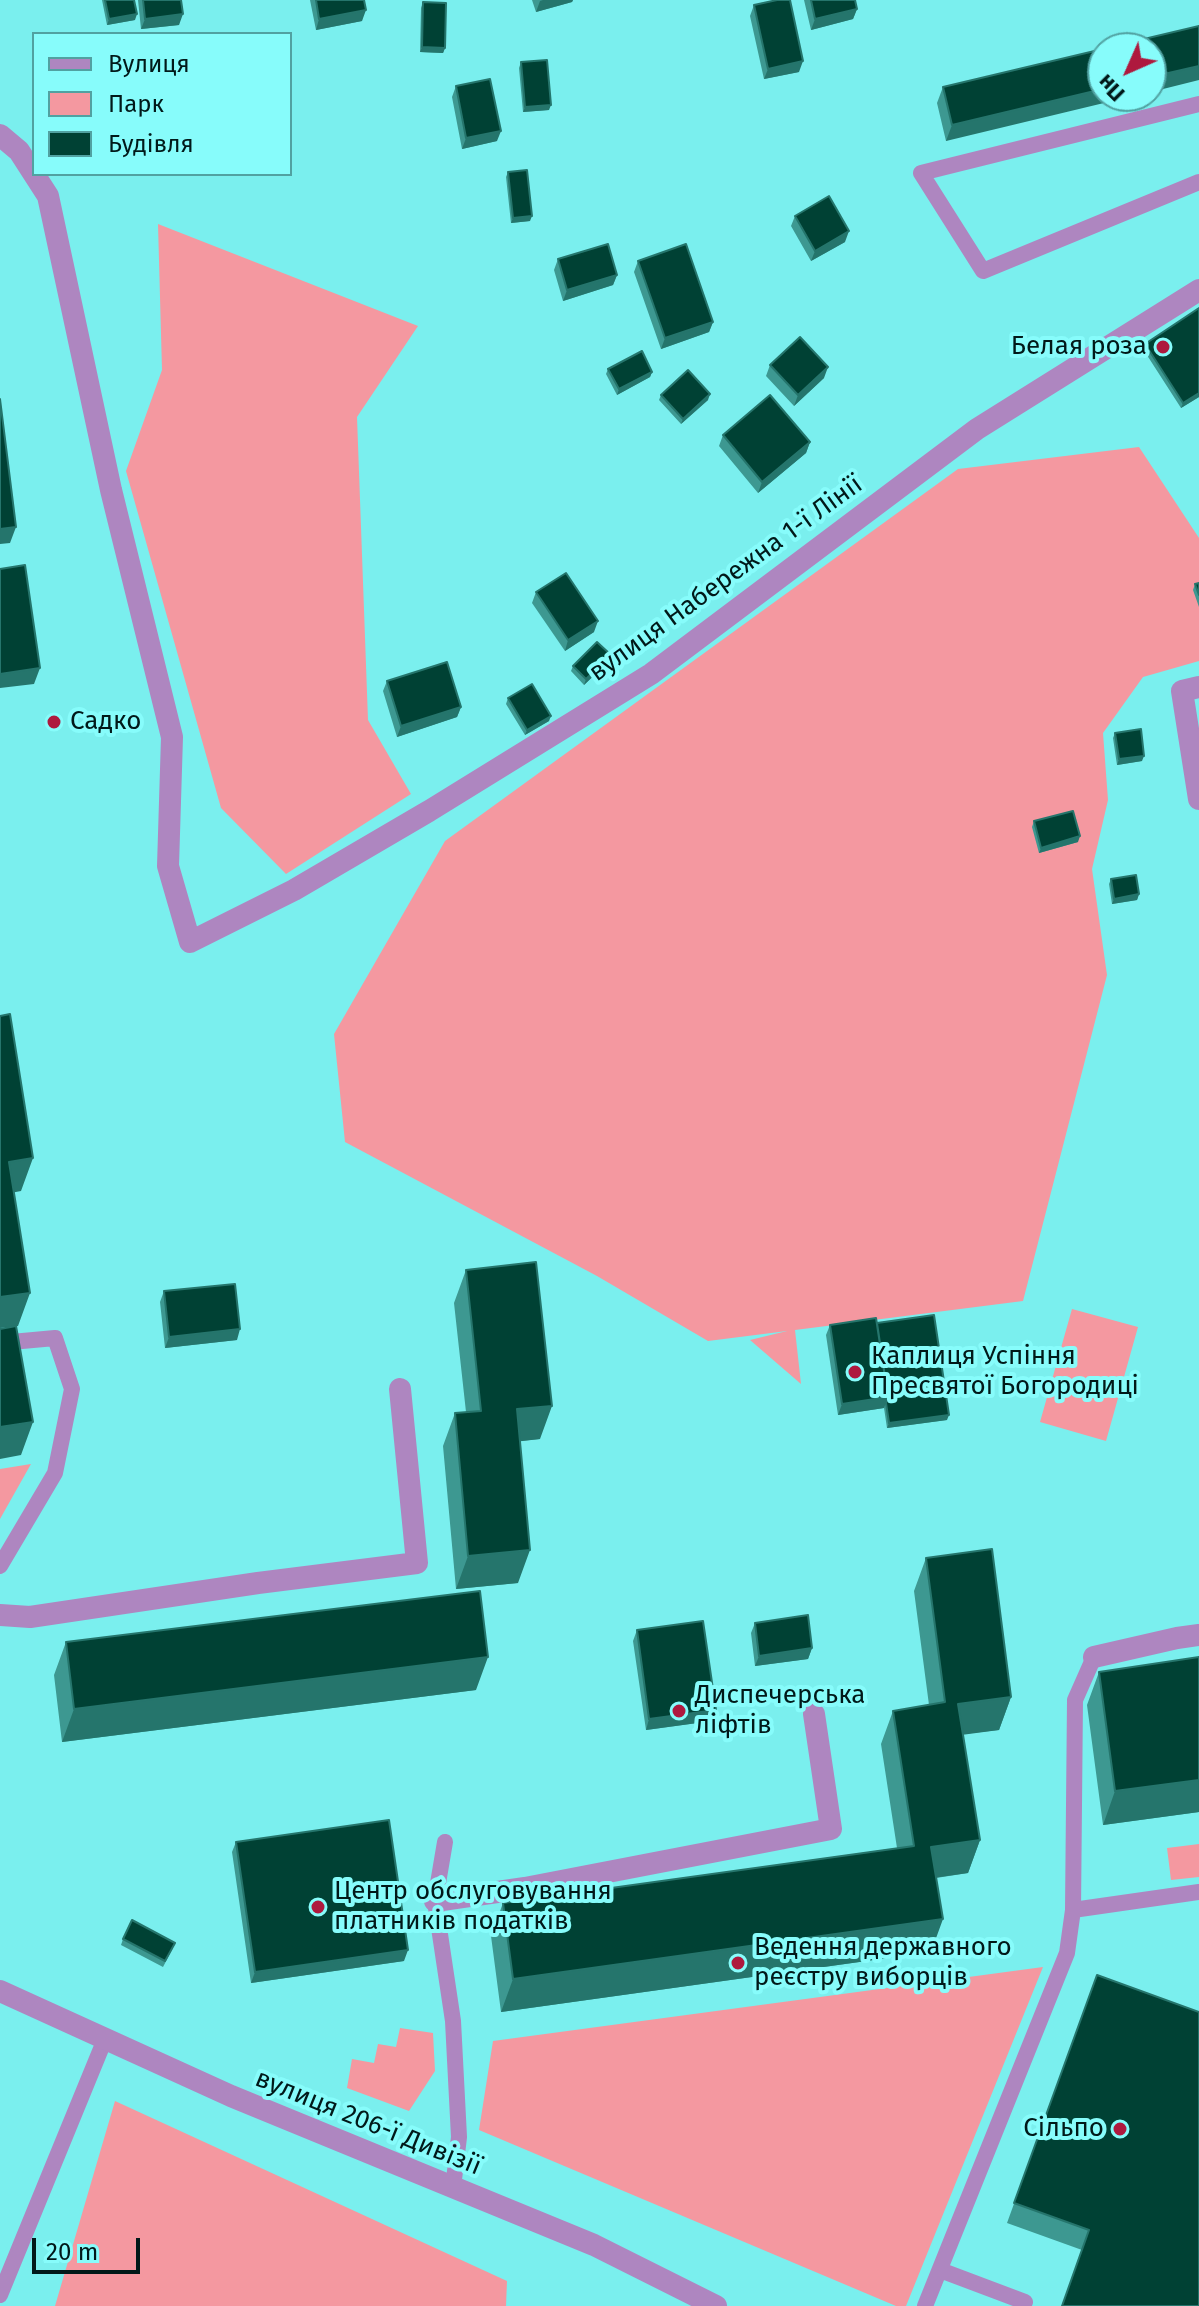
<!DOCTYPE html>
<meta charset="utf-8">
<style>
body{margin:0}
#map{position:relative;width:1199px;height:2306px;overflow:hidden;background:#7aefee;font-family:"Fira Sans",sans-serif}
canvas{display:block}
.legend{position:absolute;left:32px;top:32px;width:260px;height:144px;box-sizing:border-box;background:#87fcfb;border:2px solid #51a1a1;margin:0;padding:10px 14px;list-style:none;font-size:24px;color:#011919}
.legend li{display:flex;align-items:center;gap:16px;height:40px}
.legend b{width:40px;border:2px solid #51a1a1}
.north{position:absolute;left:1087px;top:32px;width:80px;height:80px;box-sizing:border-box;background:#87fcfb;border:2px solid #51a1a1;border-radius:50%;rotate:225deg;font-size:22px;font-weight:700;line-height:32px;text-align:center;color:#011919}
.north::after{content:'';display:block;margin:auto;width:28px;height:36px;background:#ae193e;clip-path:polygon(50% 0,100% 100%,50% 72%,0 100%)}
.scale{position:absolute;left:32px;top:2238px;width:108px;height:36px;box-sizing:border-box;border:4px solid #011919;border-top:0;padding-left:10px;font-size:24px;line-height:28px;white-space:nowrap;color:#011919;-webkit-text-stroke:6px #87fcfb;paint-order:stroke}
</style>
<div id="map">
<canvas width="1199" height="2306"></canvas>
<ul class="legend">
<li><b style="height:10px;background:#ae86c0"></b>Вулиця</li>
<li><b style="height:22px;background:#f498a0"></b>Парк</li>
<li><b style="height:22px;background:#004134"></b>Будівля</li>
</ul>
<div class="north">Пн</div>
<div class="scale">20 m</div>
</div>
<script>
const ctx = document.querySelector('canvas').getContext('2d');
ctx.lineJoin = 'round';
function paint(path, color) {
  ctx.fillStyle = color;
  ctx.fill(path, 'evenodd');
}
function stroke(path, color, width, dash) {
  ctx.strokeStyle = color;
  ctx.lineWidth = width;
  ctx.lineCap = dash ? 'butt' : 'round';
  ctx.setLineDash(dash || []);
  ctx.stroke(path);
}
function drawText(font, color, halo, rows, align = 'center') {
  ctx.font = font + ' "Fira Sans",sans-serif';
  ctx.lineWidth = 8;
  ctx.setLineDash([]);
  ctx.textBaseline = 'middle';
  ctx.strokeStyle = halo;
  ctx.fillStyle = color;
  for (const [text, x, y, turn = 0] of rows) {
    ctx.save();
    ctx.translate(x, y);
    ctx.rotate((+turn || 0) * Math.PI / 180);
    ctx.textAlign = isNaN(turn) ? turn : align;
    if (halo) ctx.strokeText(text, 0, 0);
    ctx.fillText(text, 0, 0);
    ctx.restore();
  }
}
const green = new Path2D(`
 M158,224L418,326L357,417L368,720L411,794L286,874L221,808L126,471L162,370Z
 M1139,447L1199,538V661L1143,677L1103,733L1108,800L1092,869L1107,975L1023,1301L795,1330L801,1384L750,1340L787,1331L708,1341L597,1276L345,1142L334,1034L445,841L958,469Z
 M1072,1309L1138,1327L1106,1441L1040,1422Z
 M31,1464L0,1519V1469Z
 M1199,1844V1877L1171,1880L1167,1848Z
 M1043,1967L906,2306H896L479,2130L493,2041Z
 M400,2028L433,2033L435,2071L409,2111L347,2088L352,2059L374,2063L378,2044L396,2047Z
 M115,2101L507,2281L506,2306H55Z`);
const service = new Path2D(`
 M1199,104L921,173L983,271L1199,182
 M0,1343L55,1338L72,1389L55,1473L0,1566
 M445,1842L435,1901L453,2021L459,2137L453,2188
 M1073,1910L1199,1892
 M940,2270L1025,2302
 M0,2295L105,2039
 M925,2306L1067,1953L1073,1910L1075,1700L1094,1657`);
const minor = new Path2D(`
 M0,135L19,151L48,196L111,490L172,737L168,866L190,942L294,890L429,811L651,674L977,429L1199,290
 M1199,687L1182,691L1199,799
 M0,1615L30,1617L258,1583L417,1563L400,1389
 M1094,1657L1177,1638L1199,1635
 M435,1901L525,1888L831,1829L814,1714`);
const tertiary = new Path2D(`
 M0,1991L231,2096L594,2245L716,2306`);
const wall = new Path2D(`
 M102,0H134L135,20L107,25Z
 M138,0H181L179,25L141,29Z
 M310,0H364L362,21L316,30Z
 M532,0H573L572,2L536,12Z
 M804,0H855L857,9L853,19L811,30Z
 M423,2L445,48L443,53L420,52L421,8Z
 M754,5L799,72L764,79L750,16Z
 M1103,49L946,141L937,103L943,87Z
 M521,62L549,110L523,112L519,68Z
 M456,86L497,141L462,149L452,97Z
 M508,172L530,221L511,223L506,177Z
 M795,216L845,242L811,261L791,226Z
 M558,259L617,275L613,285L563,301L554,270Z
 M638,261L713,322L709,332L661,349L634,272Z
 M1199,308V397L1181,408L1143,349L1145,344Z
 M770,365L824,378L794,406L766,376Z
 M608,369L652,372L650,377L617,395L606,374Z
 M661,395L708,400L681,424L659,400Z
 M723,435L810,442L806,453L758,493L719,446Z
 M1199,583V607L1193,590L1195,584Z
 M536,592L594,632L565,651L532,603Z
 M611,655L609,661L584,685L571,671L573,666Z
 M387,681L461,707L457,717L397,737L383,691Z
 M508,698L549,721L525,735L506,704Z
 M1115,733L1142,761L1117,765L1113,738Z
 M1034,821L1078,842L1039,853L1032,827Z
 M1111,879L1139,894L1137,900L1112,904L1109,884Z
 M466,1270L540,1439L520,1441L518,1583L456,1589L443,1446L455,1413L466,1412L454,1303Z
 M164,1291L237,1340L165,1348L160,1302Z
 M877,1323L947,1420L887,1428L884,1408L838,1415L826,1335L830,1325Z
 M926,1558L1011,1697L999,1730L963,1734L980,1840L968,1873L936,1878L931,1952L501,2012L491,1936L503,1903L897,1848L881,1744L893,1711L929,1705L914,1591Z
 M755,1623L812,1648L808,1659L755,1666L751,1633Z
 M637,1630L716,1710L712,1721L646,1730L633,1641Z
 M66,1642L476,1690L62,1742L54,1675Z
 M1199,1657V1812L1103,1825L1087,1705L1099,1672Z
 M236,1842L404,1961L251,1983L232,1852Z
 M123,1939L173,1948L163,1967L121,1945Z
 M1097,1975L1199,2012L1082,2250L1007,2223Z`);
const shadedWall = new Path2D(`
 M543,0H573L572,2L536,12L540,1Z
 M857,9L853,19L811,30L815,19Z
 M366,10L362,21L316,30L319,19Z
 M137,14L135,20L107,25L109,19Z
 M183,14L179,25L141,29L145,19Z
 M422,47L445,48L443,53L420,52Z
 M803,61L799,72L764,79L768,69Z
 M1199,66V80L1151,92V77Z
 M1103,89V96H1133L946,141L952,125Z
 M551,105L549,110L523,112L525,107Z
 M501,131L497,141L462,149L466,138Z
 M532,216L530,221L511,223L513,218Z
 M849,231L845,242L811,261L815,251Z
 M617,275L613,285L563,301L567,290Z
 M713,322L709,332L661,349L665,338Z
 M828,367L824,378L794,406L798,395Z
 M652,372L650,377L617,395L619,389Z
 M1199,393V397L1181,408L1183,403Z
 M710,394L708,400L681,424L683,419Z
 M810,442L806,453L758,493L762,482Z
 M16,527L10,543L0,544V529Z
 M598,621L594,632L565,651L568,640Z
 M611,655L609,661L584,685L586,679Z
 M40,668L34,684L0,688V674Z
 M461,707L457,717L397,737L401,726Z
 M551,716L549,721L525,735L527,730Z
 M1144,756L1142,761L1117,765L1119,759Z
 M1080,836L1078,842L1039,853L1041,848Z
 M1139,894L1137,900L1112,904L1114,899Z
 M33,1158L21,1191L0,1195L9,1162Z
 M30,1293L18,1326L0,1328V1297Z
 M240,1329L237,1340L165,1348L169,1337Z
 M888,1397L884,1408L838,1415L842,1404Z
 M552,1406L540,1439L505,1443L517,1409Z
 M949,1415L947,1420L887,1428L889,1423Z
 M33,1422L21,1455L0,1459V1427Z
 M530,1550L518,1583L456,1589L468,1556Z
 M812,1648L808,1659L755,1666L759,1656Z
 M488,1657L476,1690L62,1742L74,1709Z
 M1011,1697L999,1730L946,1737L958,1704Z
 M716,1710L712,1721L646,1730L649,1719Z
 M1199,1780V1812L1103,1825L1115,1791Z
 M980,1840L968,1873L919,1880L931,1847Z
 M943,1919L931,1952L501,2012L513,1979Z
 M408,1950L404,1961L251,1983L255,1972Z`);
const building = new Path2D(`
 M105,0H134L137,14L109,19Z
 M143,0H181L183,14L145,19Z
 M316,0H364L366,10L319,19Z
 M777,0H790L803,61L768,69L754,5Z
 M811,0H855L857,9L815,19Z
 M423,2L446,3L445,48L422,47Z
 M1199,26V66L1151,77V48H1106Z
 M1103,49V89L952,125L943,87Z
 M547,60L551,105L525,107L521,62Z
 M490,79L501,131L466,138L456,86Z
 M527,170L532,216L513,218L508,172Z
 M829,196L849,231L815,251L795,216Z
 M608,244L617,275L567,290L558,259Z
 M686,244L713,322L665,338L638,261Z
 M1199,308V393L1183,403L1145,344Z
 M800,337L828,367L798,395L770,365Z
 M642,351L652,372L619,389L608,369Z
 M688,370L710,394L683,419L661,395Z
 M770,395L810,442L762,482L723,435Z
 M0,399L16,527L0,529Z
 M25,565L40,668L0,674V569Z
 M566,573L598,621L568,640L536,592Z
 M1199,583V595L1195,584Z
 M597,642L611,655L586,679L573,666Z
 M447,662L461,707L401,726L387,681Z
 M532,684L551,716L527,730L508,698Z
 M1141,729L1144,756L1119,759L1115,733Z
 M1073,811L1080,836L1041,848L1034,821Z
 M1136,875L1139,894L1114,899L1111,879Z
 M10,1014L33,1158L9,1162L30,1293L0,1297V1016Z
 M536,1262L552,1406L517,1409L530,1550L468,1556L455,1413L481,1411L466,1270Z
 M235,1284L240,1329L169,1337L164,1291Z
 M934,1315L949,1415L889,1423L886,1403L888,1397L877,1323Z
 M876,1318L888,1397L842,1404L830,1325Z
 M16,1326L33,1422L0,1427V1329Z
 M992,1549L1011,1697L958,1704L980,1840L931,1847L943,1919L513,1979L503,1903L914,1846L893,1711L945,1702L926,1558Z
 M480,1591L488,1657L74,1709L66,1642Z
 M808,1615L812,1648L759,1656L755,1623Z
 M703,1621L716,1710L649,1719L637,1630Z
 M1199,1657V1780L1115,1791L1099,1672Z
 M389,1820L408,1950L255,1972L236,1842Z
 M132,1920L175,1943L165,1961L123,1939Z
 M1097,1975L1199,2012V2306H1062L1089,2230L1014,2203Z`);
const markers = [
 [1163,347,8,"#ae193e"],
 [54,722,8,"#ae193e"],
 [855,1372,8,"#ae193e"],
 [679,1711,8,"#ae193e"],
 [318,1907,8,"#ae193e"],
 [738,1963,8,"#ae193e"],
 [1120,2129,8,"#ae193e"]
];
const poiNames = [
 ["Белая роза",1147,347,"right"],
 ["Садко",70,722],
 ["Каплиця Успіння",871,1357],
 ["Пресвятої Богородиці",871,1387],
 ["Диспечерська",695,1696],
 ["ліфтів",695,1726],
 ["Центр обслуговування",334,1892],
 ["платників податків",334,1922],
 ["Ведення державного",754,1948],
 ["реєстру виборців",754,1978],
 ["Сільпо",1104,2129,"right"]
];
const streetNames = [
 ["вулиця Набережна 1-ї Лінії",726,579,-36],
 ["вулиця 206-ї Дивізії",368,2123,22]
];
paint(green, '#f498a0');
stroke(service, '#ae86c0', 16);
stroke(minor, '#ae86c0', 22);
stroke(tertiary, '#ae86c0', 22);
paint(wall, '#3d9891');
paint(shadedWall, '#25756c');
paint(building, '#004134');
stroke(building, '#25756c', 2);
for (const [x, y, r, color] of markers) {
  const dot = new Path2D();
  dot.arc(x, y, r, 0, 2 * Math.PI);
  ctx.fillStyle = color;
  ctx.fill(dot);
  stroke(dot, '#87fcfb', 3);
}
drawText('26px', '#011919', '#87fcfb', poiNames, 'left');
drawText('26px', '#011919', '#87fcfb', streetNames);
</script>
